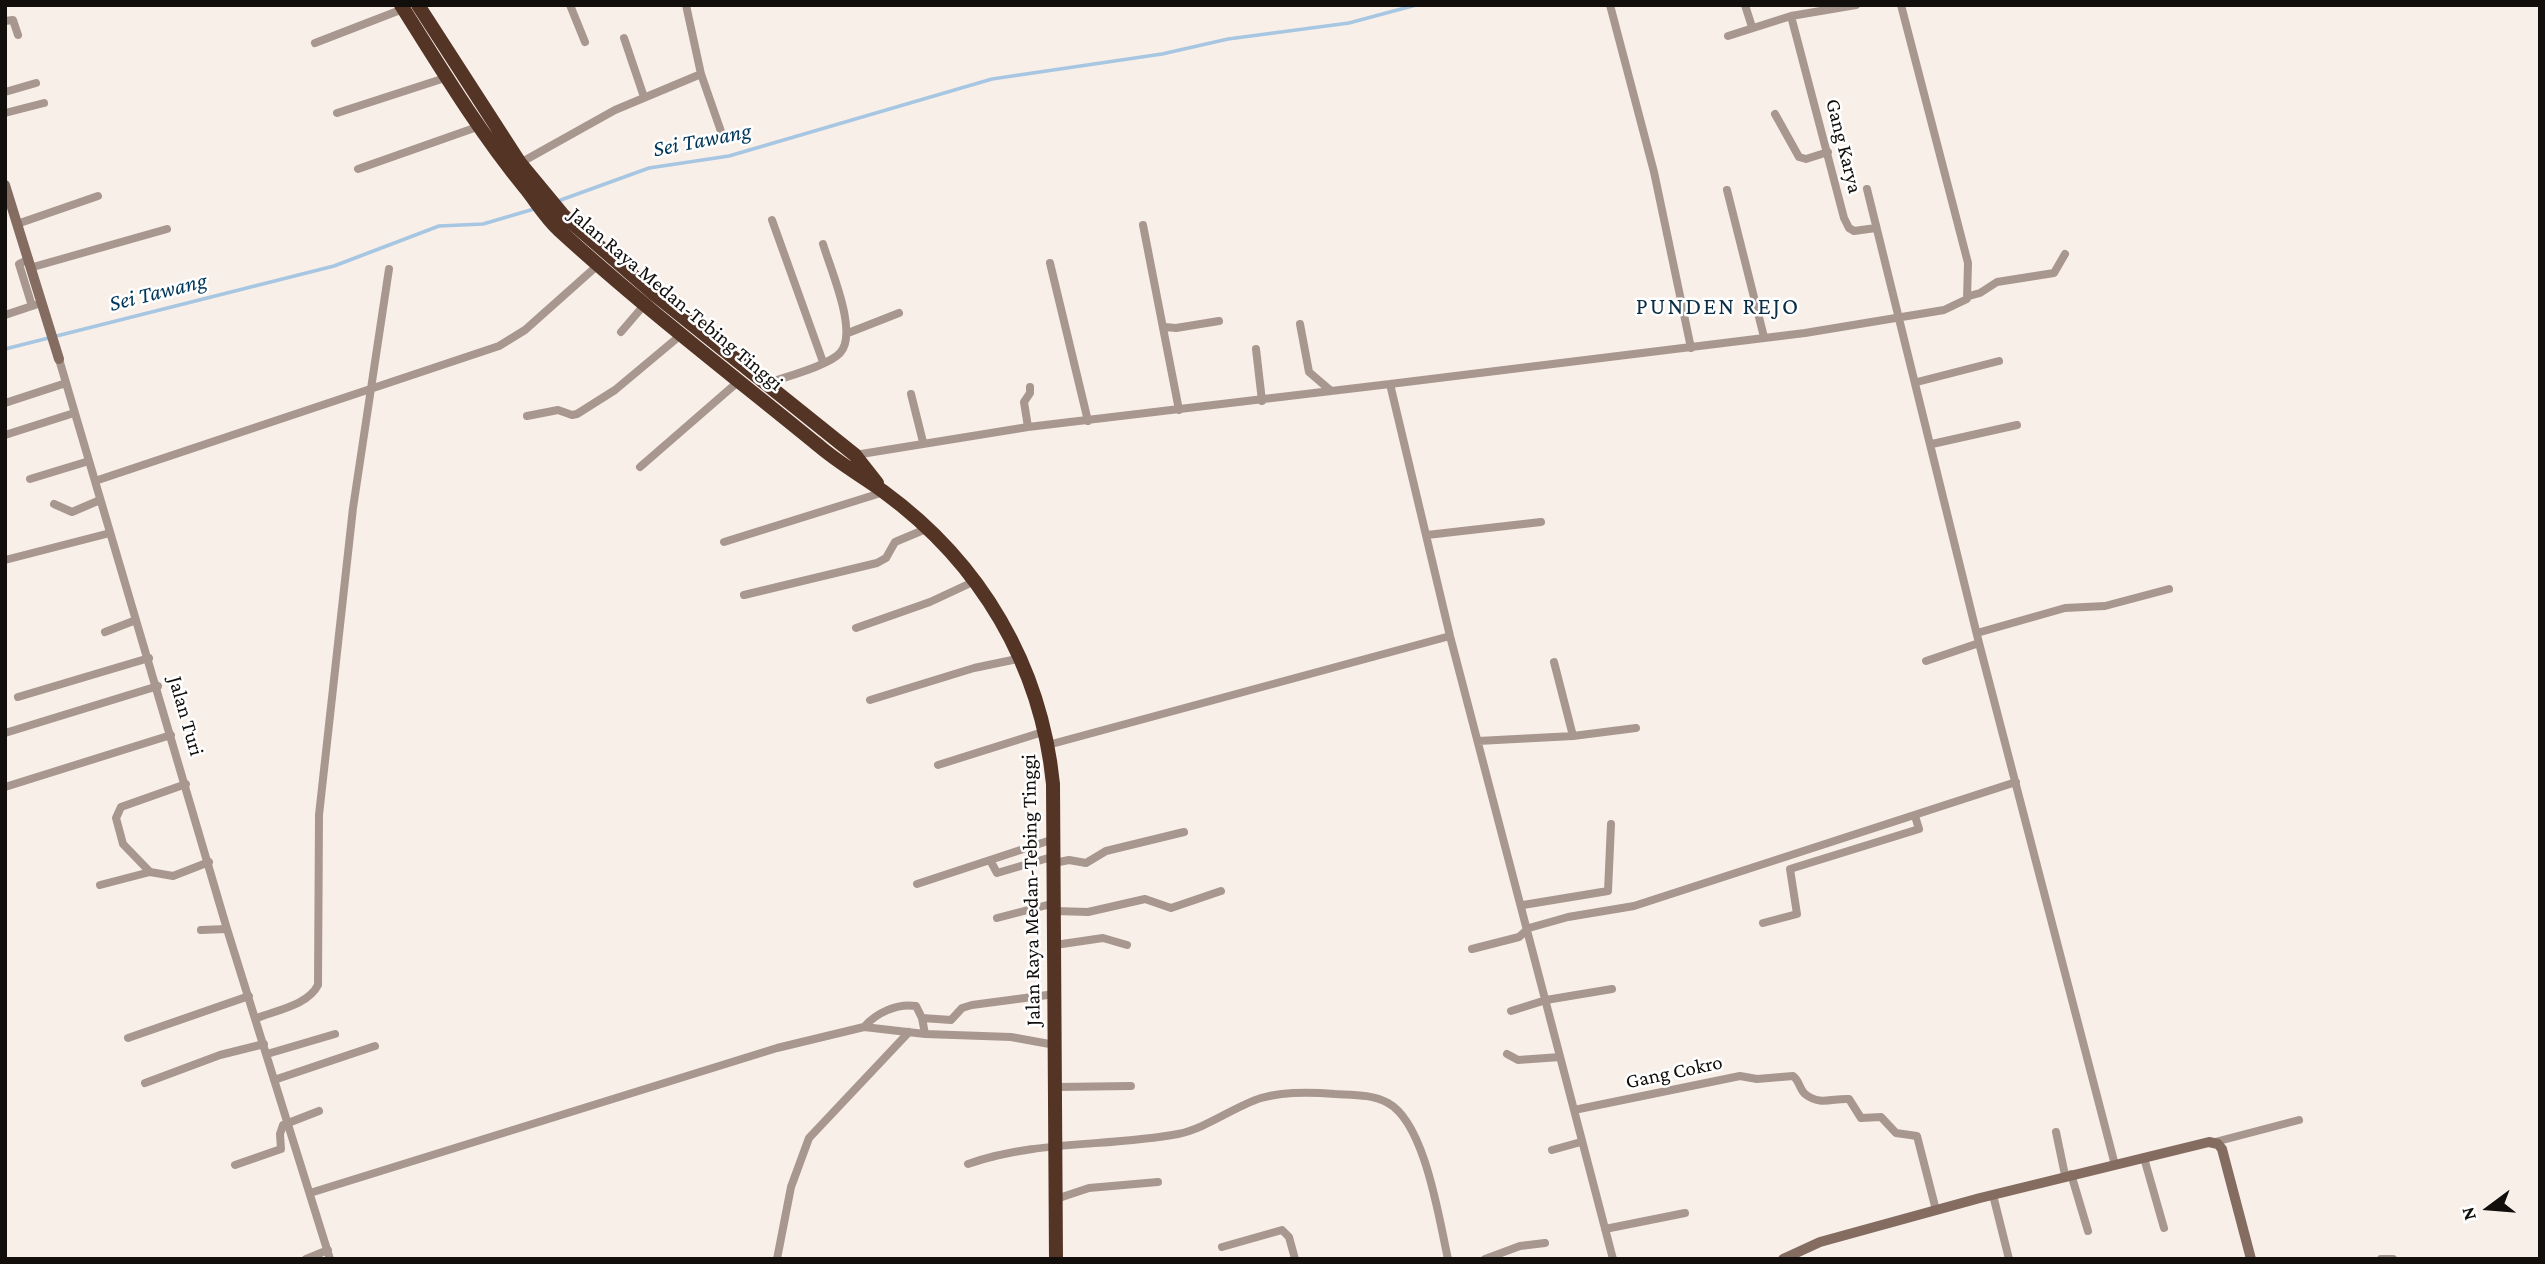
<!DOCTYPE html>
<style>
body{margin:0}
#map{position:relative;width:2545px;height:1264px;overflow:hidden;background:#f9efe9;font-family:"Crimson Pro",serif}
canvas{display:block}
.frame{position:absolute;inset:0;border:7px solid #110e0c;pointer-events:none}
.north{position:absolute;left:2454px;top:1173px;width:70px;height:70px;-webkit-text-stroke:5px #fff;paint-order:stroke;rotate:254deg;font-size:19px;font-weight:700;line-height:28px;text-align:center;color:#110e0c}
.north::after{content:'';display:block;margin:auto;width:24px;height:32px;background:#110e0c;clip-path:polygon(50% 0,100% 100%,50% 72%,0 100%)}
</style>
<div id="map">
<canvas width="2545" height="1264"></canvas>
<div class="frame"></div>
<div class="north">N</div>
</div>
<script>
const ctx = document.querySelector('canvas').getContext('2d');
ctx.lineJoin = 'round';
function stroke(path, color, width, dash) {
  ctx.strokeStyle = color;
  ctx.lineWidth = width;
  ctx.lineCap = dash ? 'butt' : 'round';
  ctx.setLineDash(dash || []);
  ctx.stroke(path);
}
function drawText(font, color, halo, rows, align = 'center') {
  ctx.font = font + ' "Crimson Pro",serif';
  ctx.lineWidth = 5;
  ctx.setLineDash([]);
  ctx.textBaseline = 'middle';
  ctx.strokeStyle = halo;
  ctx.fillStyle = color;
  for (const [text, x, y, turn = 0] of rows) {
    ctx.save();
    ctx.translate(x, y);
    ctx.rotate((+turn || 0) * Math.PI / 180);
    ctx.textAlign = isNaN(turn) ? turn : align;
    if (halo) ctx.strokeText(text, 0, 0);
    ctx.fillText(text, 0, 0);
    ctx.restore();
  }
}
const stream = new Path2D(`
 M558,201L649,168L729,156L992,79L1162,54L1228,39L1349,23L1416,5
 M5,349L334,266L439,226L483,224L534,209`);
const street = new Path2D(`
 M570,5L585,42
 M686,5L701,74L724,140
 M1610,5L1654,172L1691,348
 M1745,5L1752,27
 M1791,16L1844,218L1849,228L1854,231L1876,228
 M5,21L13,20L18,35
 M1728,36L1791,16L1856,5
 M624,38L644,97
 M315,43L403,9
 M5,92L36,83
 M5,113L44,103
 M337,113L448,77
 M1775,114L1799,157L1806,159L1828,152
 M520,163L615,110L701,74
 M358,169L480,126
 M1867,189L1979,643L2115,1165
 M1727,190L1764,337
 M772,220L823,362
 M17,224L98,196
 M1143,225L1179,410
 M29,259L19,264L32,306
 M1050,263L1088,421
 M33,267L167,229
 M1969,296L1980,293L1997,282L2054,273L2065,254
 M5,315L35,305
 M1300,324L1309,372L1330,390
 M1165,327L1176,328L1219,321
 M621,332L645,304
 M848,333L899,313
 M1256,349L1262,401
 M59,359L227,929L330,1259
 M1917,382L1999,361
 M766,384C784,377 828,366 840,353C859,333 830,268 823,244
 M1390,384L1805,333L1944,310L1967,299L1968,263L1901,5
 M911,394L923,442
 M5,403L66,383
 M527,416L558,410L572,415L577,414L615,390L682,334
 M1028,427L1024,402L1030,393V387
 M5,435L74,413
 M1932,444L2017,425
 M855,455L1028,427L1390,384L1450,636L1613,1259
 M640,467L739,381
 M30,479L89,461
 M95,481L499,346L525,330L598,265
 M54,504L72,512L100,500
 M1427,535L1541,522
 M724,542L884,492
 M5,560L110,533
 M744,595L877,563L886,558L895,542L926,529
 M856,628L930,602L975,581
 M105,632L136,620
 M1977,633L2065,608L2105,606L2169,589
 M1926,661L1979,643
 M1554,662L1573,736
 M18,697L149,658
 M870,700L974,668L1022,658
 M5,733L158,686
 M1478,741L1573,736L1636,728
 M1048,745L1450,636
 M938,765L1046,731
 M5,787L171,735
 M990,860L997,873L1055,856
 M1054,863L1069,860L1086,863L1106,851L1184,832
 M150,872L123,844L116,818L121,807L186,784
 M917,884L1054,839
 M100,885L150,872L173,876L209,862
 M1523,905L1608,891L1611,824
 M1055,911L1088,912L1145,899L1171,908L1221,891
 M997,918L1055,903
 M1763,923L1797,914L1790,869L1919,829L1915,816
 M201,930L227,929
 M1055,945L1103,938L1127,945
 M1472,949L1519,937L1529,928L1568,917L1634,906L2016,782
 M1511,1011L1546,1000L1612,989
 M257,1018C277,1010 308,1005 318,985L319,815L353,508L389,269
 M864,1027C876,1013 897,1003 916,1006L922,1018
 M925,1034L922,1018L951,1020L962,1008L972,1005L1055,994
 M128,1038L249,996
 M267,1054L335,1034
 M1507,1054L1518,1060L1560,1057
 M274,1080L375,1046
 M145,1083L220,1055L264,1044
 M1056,1087L1131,1086
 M1574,1110L1740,1076L1757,1079L1793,1076C1800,1081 1799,1089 1805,1094C1820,1106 1833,1098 1849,1099L1861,1118L1881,1117L1896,1133L1917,1136L1936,1210
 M2056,1132L2065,1175
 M2215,1142L2299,1120
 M1552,1150L1581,1142
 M2144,1158L2164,1228
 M968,1164C1036,1140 1108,1147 1178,1134C1207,1128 1233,1107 1261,1098C1285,1091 1311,1092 1335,1094C1352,1095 1372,1094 1388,1103C1425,1123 1439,1219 1448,1259
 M235,1165L281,1149L280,1134L283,1125L319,1111
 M2071,1174L2088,1231
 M310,1193L777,1048L864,1027L925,1034L1011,1037L1055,1045
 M1993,1195L2009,1259
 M1056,1199L1089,1188L1158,1182
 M1605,1229L1685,1213
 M1222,1247L1282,1230L1289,1237L1295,1259
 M306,1259L328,1250
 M777,1259L791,1187L809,1138L909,1032
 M1485,1259L1520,1246L1545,1243
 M2381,1259H2393`);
const secondary = new Path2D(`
 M5,185L59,359
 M1783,1259L1820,1242L1980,1198L2209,1142L2218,1144L2222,1149L2251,1259`);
const highway = new Path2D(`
 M401,5C440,67 479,132 526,189C537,203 546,218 559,230C642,306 732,375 819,446C840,464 862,476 884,492C981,563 1041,665 1053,784L1056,1259
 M418,5L520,163L563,215L653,293L855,455L877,483`);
const streetNames = [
 ["Gang Karya",1844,146,76],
 ["Jalan Raya Medan-Tebing Tinggi",676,299,40],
 ["Jalan Turi",186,716,74],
 ["Jalan Raya Medan-Tebing Tinggi",1031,890,-91],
 ["Gang Cokro",1674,1072,-12]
];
const waterNames = [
 ["Sei Tawang",702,140,-11],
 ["Sei Tawang",158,292,-14]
];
const quarterNames = [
 ["PUNDEN REJO",1718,307]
];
stroke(stream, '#a6c6e1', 3.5);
stroke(street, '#a8978f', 8);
stroke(secondary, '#846c61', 10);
stroke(highway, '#533425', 14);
drawText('21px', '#110e0c', '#fff', streetNames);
drawText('italic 23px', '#003659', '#fff', waterNames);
ctx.letterSpacing = '2px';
drawText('24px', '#0b2e47', '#fff', quarterNames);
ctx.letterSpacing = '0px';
</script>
